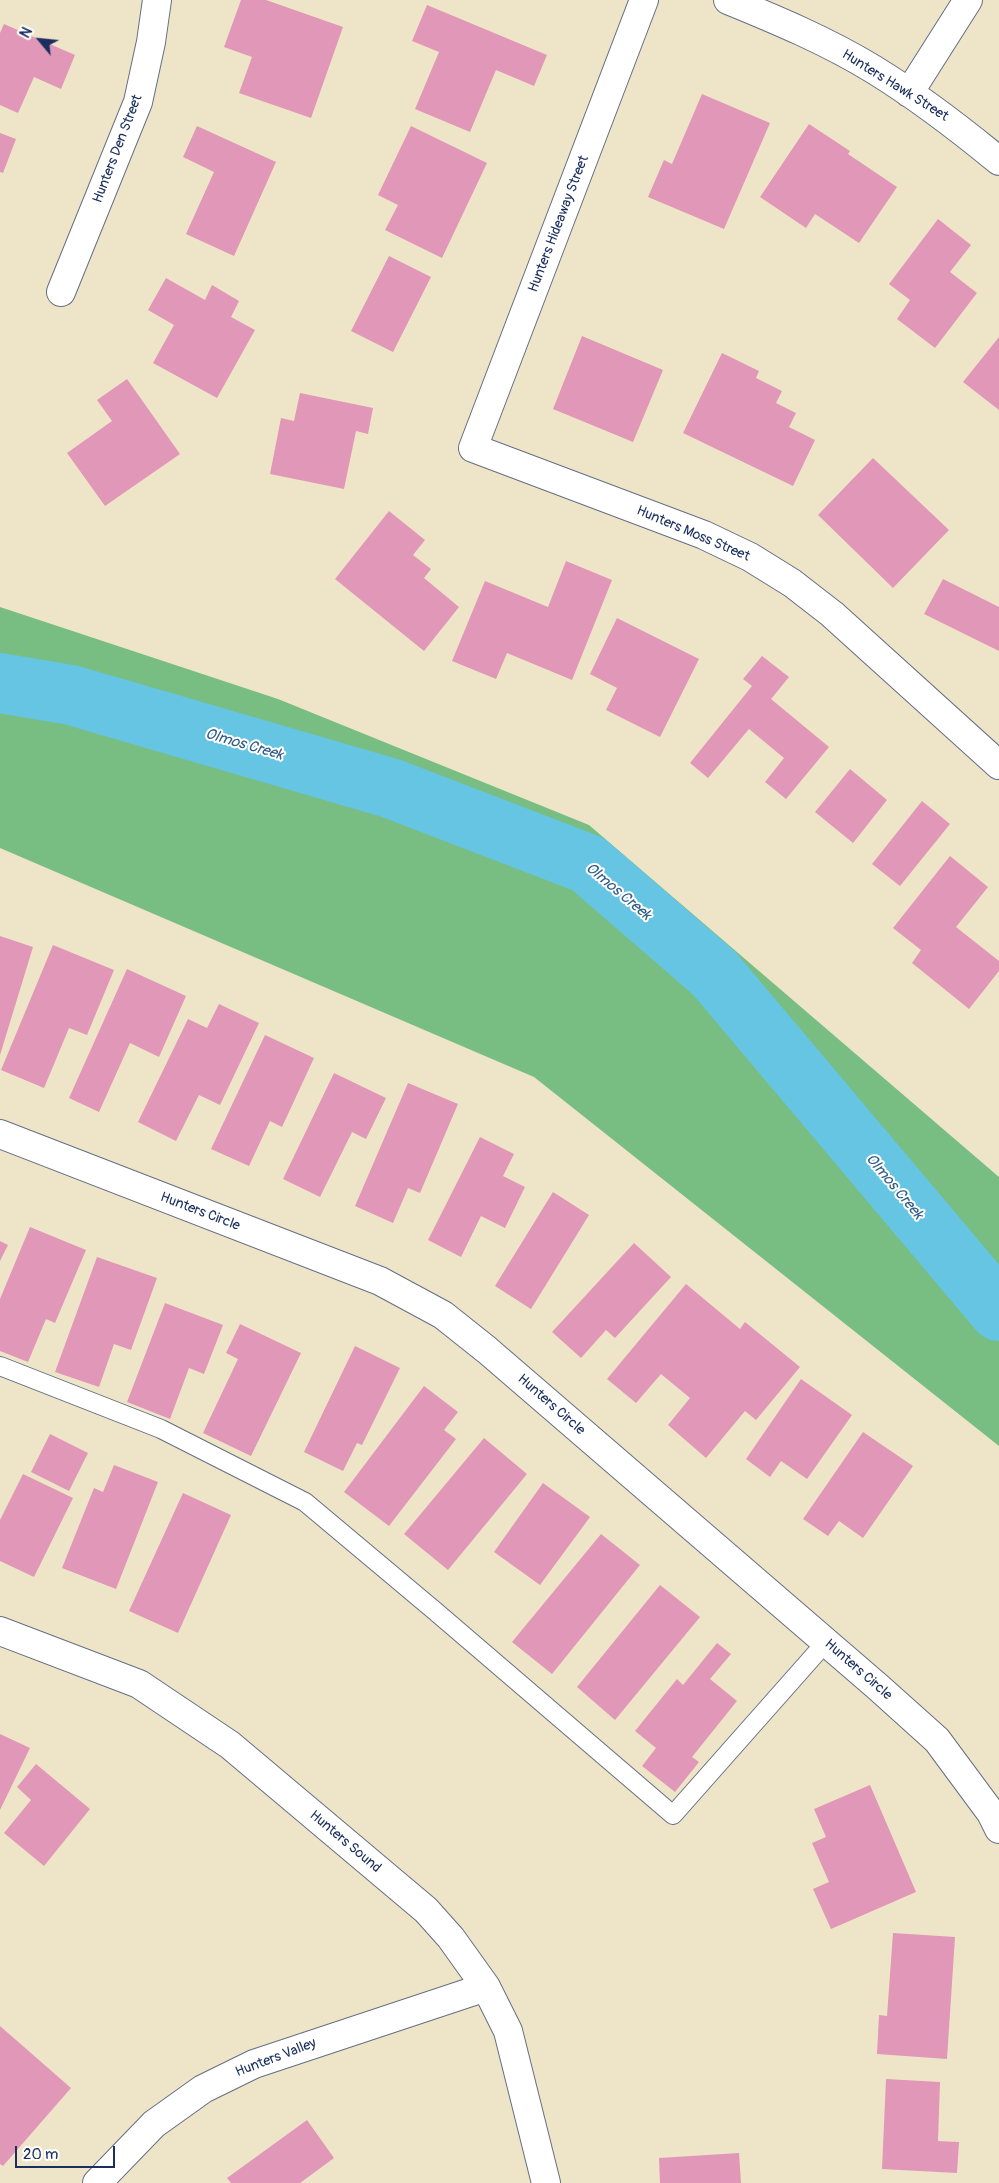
<!DOCTYPE html>
<style>
body{margin:0}
#map{position:relative;width:999px;height:2183px;overflow:hidden;background:#eee5c9;font-family:Pangolin,sans-serif}
canvas{display:block}
.north{position:absolute;left:15px;top:15px;width:50px;height:50px;-webkit-text-stroke:4px #fff;paint-order:stroke;rotate:298deg;font-size:14px;font-weight:700;line-height:20px;text-align:center;color:#1b2f5e}
.north::after{content:'';display:block;margin:auto;width:18px;height:22px;background:#1b2f5e;clip-path:polygon(50% 0,100% 100%,50% 72%,0 100%)}
.scale{position:absolute;left:15px;top:2146px;width:100px;height:22px;box-sizing:border-box;border:2px solid #1b2f5e;border-top:0;padding-left:6px;font-size:15px;line-height:18px;white-space:nowrap;color:#1b2f5e;-webkit-text-stroke:4px #fff;paint-order:stroke}
</style>
<div id="map">
<canvas width="999" height="2183"></canvas>
<div class="north">N</div>
<div class="scale">20 m</div>
</div>
<script>
const ctx = document.querySelector('canvas').getContext('2d');
ctx.lineJoin = 'round';
function paint(path, color) {
  ctx.fillStyle = color;
  ctx.fill(path, 'evenodd');
}
function stroke(path, color, width, dash) {
  ctx.strokeStyle = color;
  ctx.lineWidth = width;
  ctx.lineCap = dash ? 'butt' : 'round';
  ctx.setLineDash(dash || []);
  ctx.stroke(path);
}
function drawText(font, color, halo, rows, align = 'center') {
  ctx.font = font + ' Pangolin,sans-serif';
  ctx.lineWidth = 4;
  ctx.setLineDash([]);
  ctx.textBaseline = 'middle';
  ctx.strokeStyle = halo;
  ctx.fillStyle = color;
  for (const [text, x, y, turn = 0] of rows) {
    ctx.save();
    ctx.translate(x, y);
    ctx.rotate((+turn || 0) * Math.PI / 180);
    ctx.textAlign = isNaN(turn) ? turn : align;
    if (halo) ctx.strokeText(text, 0, 0);
    ctx.fillText(text, 0, 0);
    ctx.restore();
  }
}
const forest = new Path2D(`
 M0,607L278,699L589,825L999,1177V1446L534,1077L0,848Z`);
const river = new Path2D(`
 M0,683L71,695L390,788L588,864L714,973L999,1311`);
const building = new Path2D(`
 M241,0H266L343,27L311,118L239,93L252,57L224,47Z
 M427,5L547,55L534,86L496,70L470,132L415,109L439,52L412,41Z
 M4,24L75,55L61,89L34,77L18,113L0,105V33Z
 M702,94L770,123L724,229L648,197L664,160L672,164Z
 M809,124L850,151L848,154L897,187L859,243L815,214L806,228L760,197Z
 M197,126L276,162L234,256L186,234L214,172L183,157Z
 M411,126L487,163L442,258L385,230L398,205L378,195Z
 M0,133L16,139L3,173L0,172Z
 M938,219L971,245L950,272L977,293L935,348L897,319L910,300L889,284Z
 M389,256L431,277L393,352L351,331Z
 M166,278L205,300L212,285L239,301L231,317L255,330L217,398L153,363L174,325L148,310Z
 M582,336L663,370L633,442L553,409Z
 M999,337V410L963,382Z
 M722,353L759,371L756,378L782,391L776,403L796,413L789,427L815,440L793,486L683,433Z
 M127,379L180,454L105,506L67,453L112,421L97,400Z
 M300,393L373,408L368,434L356,431L344,489L270,474L281,418L294,421Z
 M873,458L949,530L893,588L818,515Z
 M389,511L425,540L413,555L431,569L424,578L459,607L424,651L335,579Z
 M566,561L612,580L572,680L507,653L496,679L452,661L485,581L548,607Z
 M943,579L999,607V651L924,614Z
 M617,618L699,659L660,737L606,710L617,688L590,674Z
 M762,656L789,677L771,699L829,747L786,799L765,782L784,758L749,729L708,778L690,763L752,686L743,679Z
 M850,769L887,800L853,843L815,812Z
 M922,801L950,824L900,886L872,864Z
 M950,856L988,887L956,927L999,961V971L969,1009L912,963L921,950L893,928Z
 M0,936L33,947L0,1055Z
 M53,945L114,970L87,1035L69,1028L44,1088L1,1070Z
 M127,969L186,996L159,1057L130,1043L99,1112L69,1098Z
 M219,1004L259,1023L220,1105L199,1095L176,1141L138,1122L188,1019L207,1028Z
 M265,1035L314,1058L282,1127L270,1121L249,1166L211,1149Z
 M334,1073L386,1098L366,1139L352,1132L320,1197L283,1179Z
 M408,1083L458,1104L420,1193L408,1188L393,1223L355,1206Z
 M480,1137L514,1154L503,1176L525,1187L505,1228L481,1216L461,1257L428,1240Z
 M553,1192L589,1215L531,1309L495,1286Z
 M30,1227L86,1250L55,1323L46,1319L28,1362L0,1351V1299Z
 M0,1241L8,1245L0,1261Z
 M634,1243L671,1277L615,1338L606,1330L581,1358L552,1332Z
 M97,1257L157,1278L131,1350L114,1344L99,1387L55,1372Z
 M686,1284L740,1329L745,1322L800,1367L756,1420L745,1411L706,1458L668,1425L690,1398L661,1374L636,1403L607,1379Z
 M165,1303L223,1325L204,1374L189,1368L170,1419L127,1402Z
 M240,1324L301,1353L251,1456L203,1433L238,1359L226,1353Z
 M355,1346L400,1368L362,1445L357,1443L343,1471L304,1452Z
 M801,1379L852,1415L807,1479L781,1461L770,1477L746,1459Z
 M424,1386L458,1412L444,1430L456,1439L389,1526L344,1492Z
 M863,1432L913,1466L863,1538L839,1521L828,1536L803,1519Z
 M50,1434L88,1453L69,1491L31,1472Z
 M484,1438L527,1474L448,1570L404,1534Z
 M114,1465L158,1482L116,1589L62,1568L94,1488L103,1492Z
 M23,1474L73,1498L34,1577L0,1561V1520Z
 M543,1483L590,1517L540,1585L494,1552Z
 M183,1493L231,1515L178,1633L129,1611Z
 M601,1534L640,1565L552,1674L512,1642Z
 M660,1585L700,1617L615,1720L577,1687Z
 M717,1643L731,1654L710,1679L737,1701L692,1757L699,1762L675,1792L642,1766L656,1748L635,1731L677,1679L683,1685Z
 M0,1734L30,1748L0,1810Z
 M36,1764L90,1809L44,1866L4,1833L31,1800L17,1787Z
 M870,1785L916,1892L831,1929L813,1889L829,1882L812,1843L826,1837L814,1809Z
 M893,1933L955,1937L947,2059L877,2054L879,2015L887,2016Z
 M0,2026L71,2088L3,2166L0,2164Z
 M886,2079L940,2082L938,2141L959,2142L957,2173L882,2169Z
 M307,2120L334,2158L300,2183H231L227,2178Z
 M739,2153L741,2183H660L659,2158Z`);
const service = new Path2D(`
 M0,1366L161,1429L305,1502L435,1611L673,1815L826,1642`);
const minor = new Path2D(`
 M644,0L473,448L704,535L750,557L792,583L832,614L999,765
 M728,0C777,20 827,41 873,69C917,96 959,128 999,161
 M909,93L968,0
 M61,292L138,102L151,42L157,0
 M0,1134L380,1281L443,1315L487,1350L878,1687L937,1740L991,1813L999,1829
 M0,1631L139,1684L230,1745L426,1910L451,1938L486,1987L508,2031L546,2183
 M97,2183L154,2124L203,2089L254,2064L486,1987`);
const streetNames = [
 ["Hunters Hawk Street",895,86,32],
 ["Hunters Den Street",118,149,-69],
 ["Hunters Hideaway Street",559,224,-69],
 ["Hunters Moss Street",693,534,23],
 ["Hunters Circle",200,1212,21],
 ["Hunters Circle",551,1405,41],
 ["Hunters Circle",858,1670,41],
 ["Hunters Sound",345,1842,40],
 ["Hunters Valley",276,2058,-21]
];
const waterNames = [
 ["Olmos Creek",244,745,16],
 ["Olmos Creek",618,892,40],
 ["Olmos Creek",894,1187,50]
];
paint(forest, '#78be83');
stroke(river, '#65c5e3', 60);
paint(building, '#e197b7');
stroke(service, '#656f83', 20);
stroke(minor, '#656f83', 30);
stroke(service, '#fff', 18);
stroke(minor, '#fff', 28);
drawText('14px', '#1b2f5e', '#fff', streetNames);
drawText('italic 15px', '#315c86', '#fff', waterNames);
</script>
